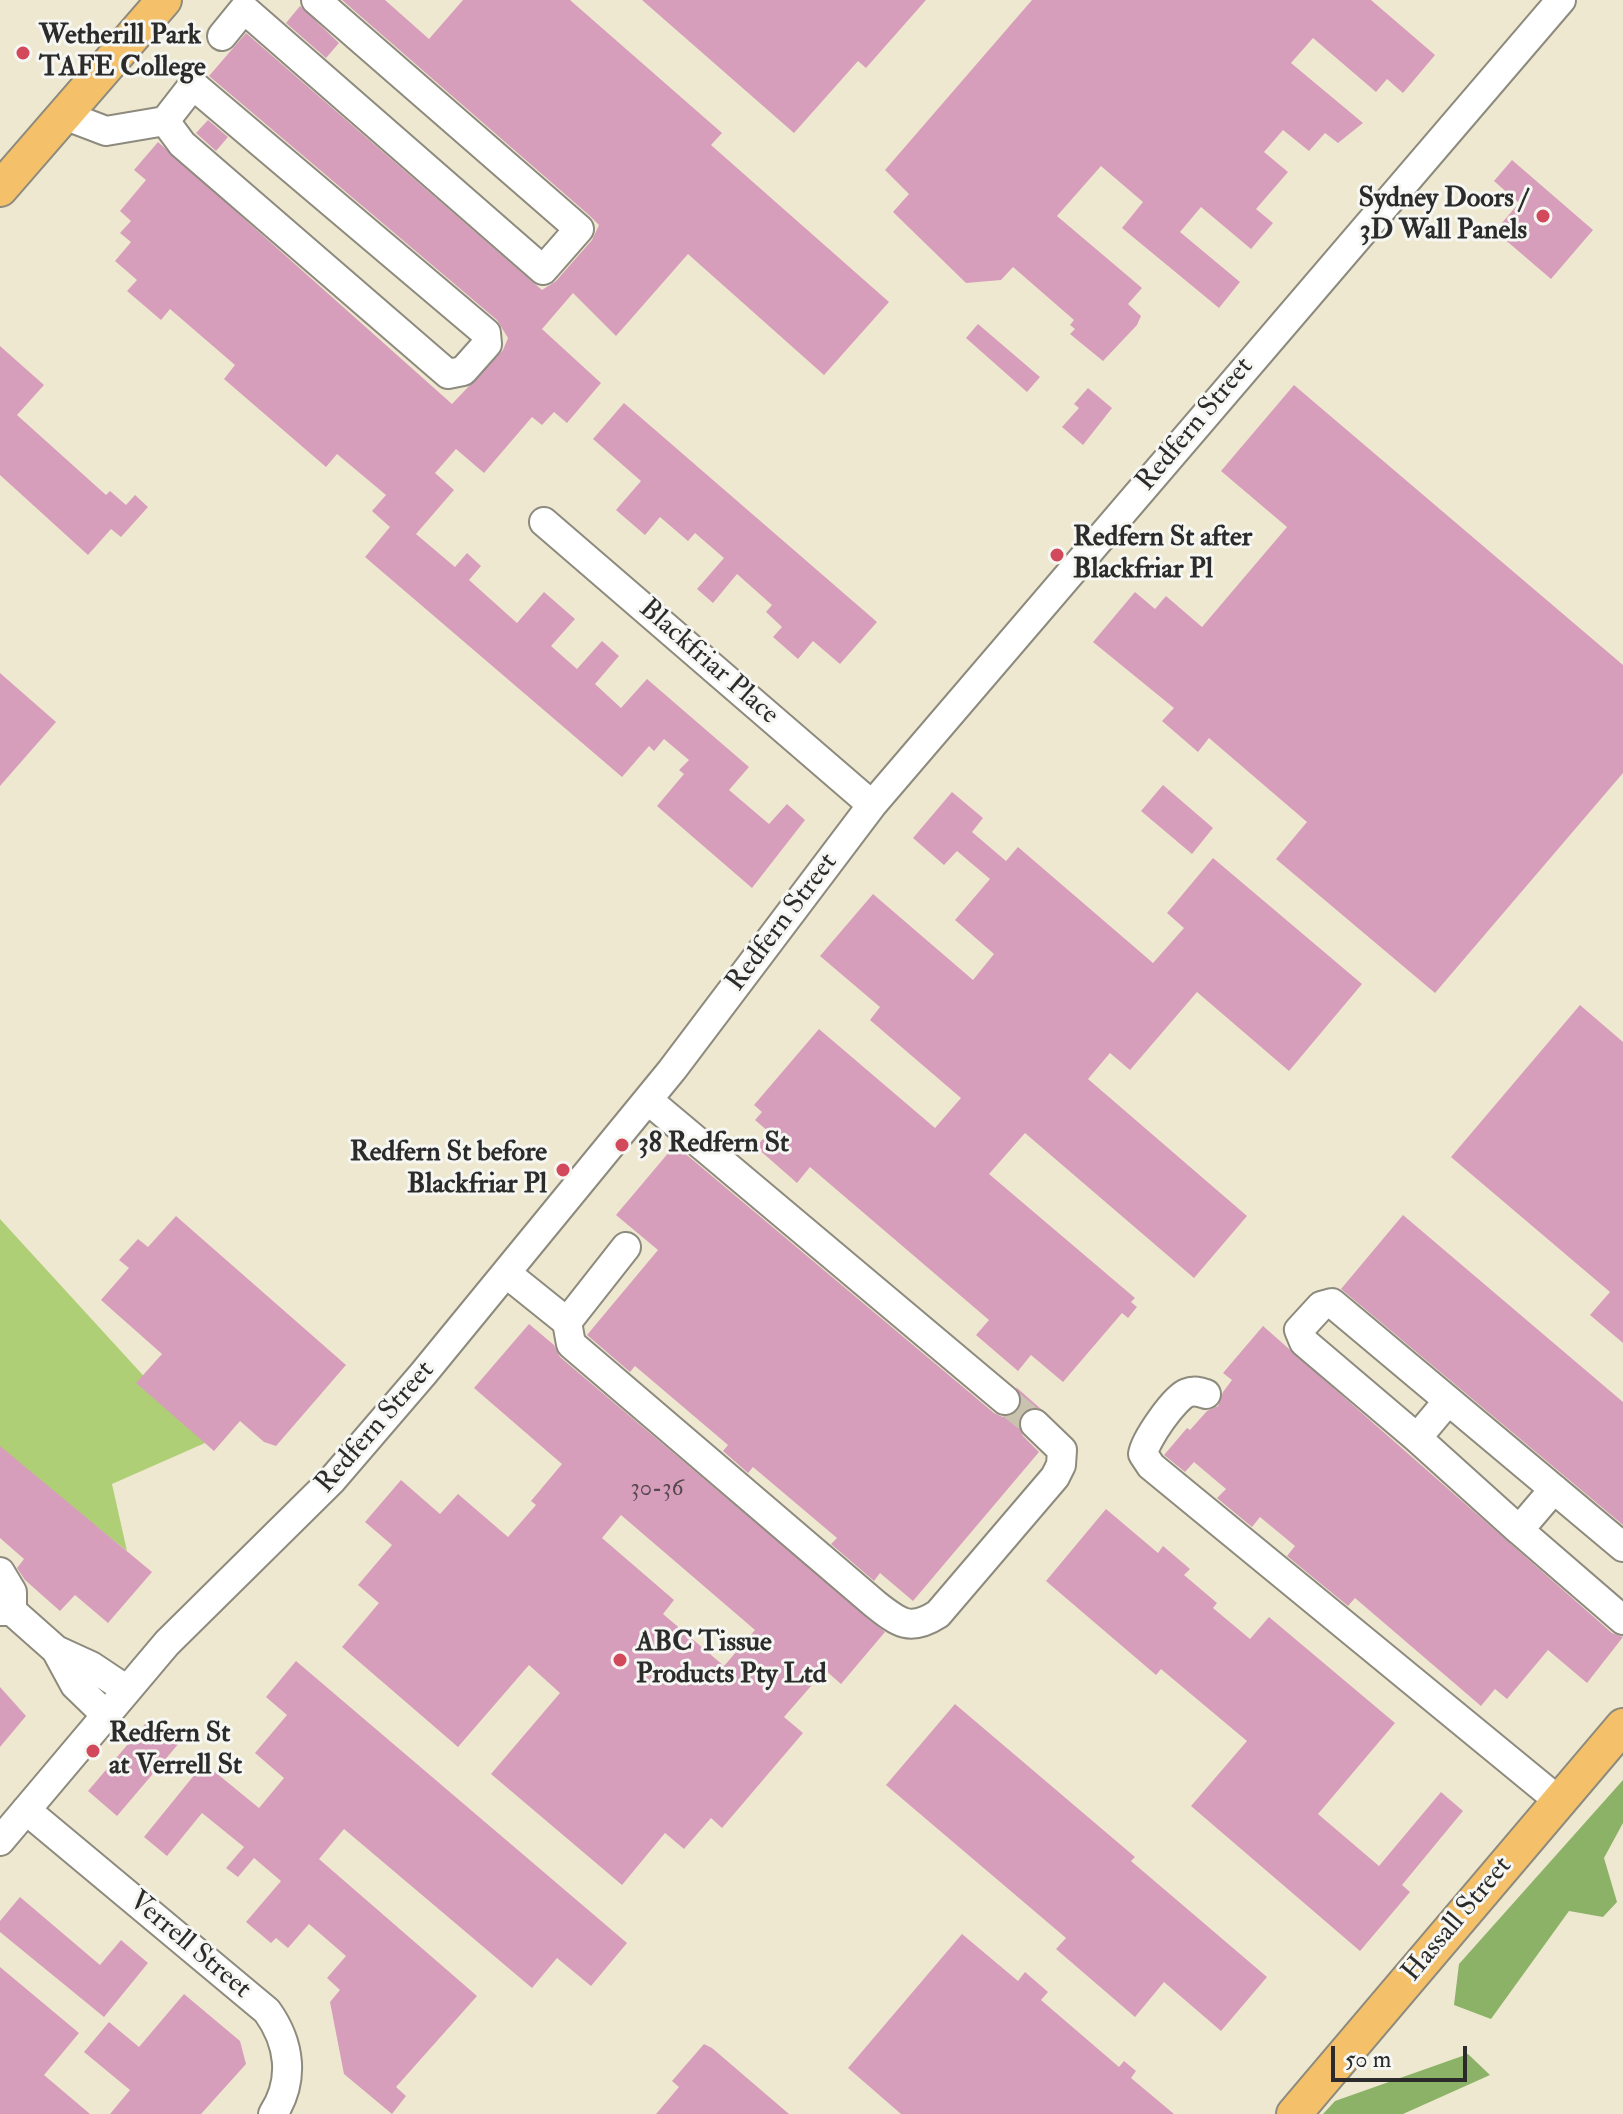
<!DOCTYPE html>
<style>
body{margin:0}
#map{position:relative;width:1623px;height:2114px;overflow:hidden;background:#efe8d0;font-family:"IM FELL Double Pica",serif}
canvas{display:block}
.scale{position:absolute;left:1331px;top:2046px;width:136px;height:36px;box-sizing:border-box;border:4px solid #2b2b2b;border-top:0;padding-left:10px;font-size:24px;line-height:28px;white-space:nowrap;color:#2b2b2b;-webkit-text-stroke:6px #f6f6f2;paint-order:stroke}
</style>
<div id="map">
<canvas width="1623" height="2114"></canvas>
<div class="scale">50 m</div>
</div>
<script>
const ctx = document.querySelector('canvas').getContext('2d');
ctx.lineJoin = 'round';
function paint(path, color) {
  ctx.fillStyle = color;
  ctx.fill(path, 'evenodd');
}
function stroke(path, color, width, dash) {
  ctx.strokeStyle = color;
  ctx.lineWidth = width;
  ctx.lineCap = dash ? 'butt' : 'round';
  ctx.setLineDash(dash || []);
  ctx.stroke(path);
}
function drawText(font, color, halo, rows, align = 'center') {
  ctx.font = font + ' "IM FELL Double Pica",serif';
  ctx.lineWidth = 6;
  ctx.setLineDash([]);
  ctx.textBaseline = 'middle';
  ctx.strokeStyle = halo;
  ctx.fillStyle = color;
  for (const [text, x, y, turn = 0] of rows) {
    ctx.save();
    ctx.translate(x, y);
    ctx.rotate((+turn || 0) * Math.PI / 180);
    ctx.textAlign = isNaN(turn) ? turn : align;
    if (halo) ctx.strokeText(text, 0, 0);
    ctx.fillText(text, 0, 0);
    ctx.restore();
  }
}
const green = new Path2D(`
 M0,1219L205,1443L112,1484L127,1551L0,1450Z`);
const forest = new Path2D(`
 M1623,1780V1823L1604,1858L1617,1902L1603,1917L1569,1911L1491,2019L1454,2005L1459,1964Z
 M1468,2054L1490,2075L1403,2114H1323L1335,2101Z`);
const building = new Path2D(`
 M342,0H385L429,39L463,0H570L722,133L711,145L889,302L824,375L688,254L616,336L573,293L542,329L601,383L567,423L554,412L542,425L532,417L484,473L456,449L435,473L454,490L416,534L455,567L467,553L481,566L469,580L517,623L544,592L575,619L551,646L577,669L602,641L619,656L595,684L621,708L647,679L749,767L729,790L769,824L787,804L805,820L752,888L657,806L684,774L679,770L689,760L664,739L654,751L649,746L622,777L365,557L390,527L372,511L386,495L337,454L326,467L224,379L235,365L170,309L161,320L127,291L137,280L115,261L131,242L120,233L131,221L120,211L146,180L134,170L158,142L452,404L503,350L508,338L497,320L209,76L246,33L542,290L556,281L592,240L599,225L590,216Z
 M642,0H926L866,68L858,61L794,133Z
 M1032,0H1371L1435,55L1403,93L1387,79L1376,92L1313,38L1291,63L1363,123L1338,143L1325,133L1309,151L1283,130L1264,152L1288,172L1256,209L1273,223L1251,249L1201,207L1180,232L1240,282L1219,308L1122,228L1143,202L1101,166L1057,216L1142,288L1128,304L1141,316L1137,325L1103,361L1070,334L1075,329L1070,325L1074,320L1013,267L1001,280L966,283L893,212L909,194L885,170Z
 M300,6L339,43L326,58L286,23Z
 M208,120L228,137L216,151L196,133Z
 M1512,160L1593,230L1551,279L1495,231L1519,203L1494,181Z
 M978,324L1040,377L1027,392L966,338Z
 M0,346L44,385L17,415L106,495L110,491L126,505L135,495L148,507L121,537L111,529L88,555L0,475Z
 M1294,385L1623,665V773L1435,993L1276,859L1307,822L1209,738L1198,752L1162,721L1174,708L1093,642L1135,592L1155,609L1166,596L1202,627L1287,527L1221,471Z
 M1088,388L1112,408L1083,445L1062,427L1079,408L1074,404Z
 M624,403L877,622L840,664L813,641L798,659L773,637L782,627L766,612L772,605L737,574L713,603L697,589L724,558L695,533L688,541L660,517L645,535L616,510L641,481L593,439Z
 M0,673L56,722L0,786Z
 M1163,785L1213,828L1192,854L1141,811Z
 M952,792L983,818L972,832L1006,861L1018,847L1153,963L1184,928L1167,913L1213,858L1362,984L1289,1071L1197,992L1130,1070L1110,1053L1088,1079L1247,1216L1194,1278L1025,1133L989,1174L1135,1298L1131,1302L1137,1307L1128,1318L1122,1313L1063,1382L1031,1355L1018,1371L976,1335L989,1320L810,1167L797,1183L756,1147L769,1132L755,1120L762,1112L754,1105L819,1029L935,1128L961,1098L870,1020L880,1007L820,956L873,894L973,980L994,954L955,920L990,879L957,851L944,865L913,838Z
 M1580,1005L1623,1042V1343L1590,1315L1610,1292L1451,1157Z
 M675,1145L994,1413L1003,1417L1017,1411L1022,1402L1016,1387L1041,1409L1030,1408L1018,1421L1023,1436L1039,1452L913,1601L880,1573L874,1581L831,1544L837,1538L753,1467L748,1473L723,1451L728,1445L635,1366L630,1372L587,1335L658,1250L616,1215Z
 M1403,1215L1623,1402V1525L1341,1289Z
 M176,1216L346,1365L276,1446L264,1442L240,1421L214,1451L136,1383L162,1354L101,1300L129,1268L119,1260L138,1239L148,1247Z
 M529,1324L554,1345L560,1357L885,1632L841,1684L825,1670L784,1717L803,1733L722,1828L711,1818L684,1849L665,1833L622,1885L491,1774L560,1693L529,1665L458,1747L342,1647L379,1603L358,1585L392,1545L365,1522L401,1480L440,1514L458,1494L508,1537L536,1505L531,1501L562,1464L474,1388ZM621,1515L755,1630L724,1666L663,1614L674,1600L602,1538Z
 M1263,1326L1612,1633L1623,1637L1587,1683L1548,1650L1507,1699L1495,1689L1481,1706L1355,1598L1348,1606L1287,1556L1295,1546L1260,1517L1252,1527L1217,1498L1226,1489L1194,1462L1185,1472L1164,1455L1187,1428L1190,1430L1207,1411L1218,1406L1223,1392L1232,1380L1223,1373Z
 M0,1446L152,1572L108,1623L75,1595L60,1611L25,1580L17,1568L24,1559L0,1538Z
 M1106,1509L1158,1553L1163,1546L1190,1569L1184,1575L1217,1603L1213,1608L1250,1639L1269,1617L1395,1723L1318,1814L1379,1866L1441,1792L1463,1811L1402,1885L1410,1892L1360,1951L1191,1806L1247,1741L1161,1669L1156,1675L1046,1581Z
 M296,1661L627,1943L591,1986L557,1958L532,1988L344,1829L319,1859L477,1996L396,2087L406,2096L392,2114L344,2074L330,2002L340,1990L327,1978L346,1956L309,1924L288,1948L276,1938L271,1943L246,1922L281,1881L254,1858L238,1877L226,1868L244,1847L202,1813L167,1856L144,1837L204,1763L259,1808L284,1778L255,1753L287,1715L266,1697Z
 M0,1687L26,1716L0,1747Z
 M955,1704L1135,1857L1131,1861L1267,1977L1221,2031L1164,1982L1135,2017L1056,1949L1066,1938L886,1785Z
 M151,1717L180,1742L117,1816L88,1791Z
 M20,1897L100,1965L121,1940L148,1963L104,2017L0,1932V1921Z
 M962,1934L1018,1981L1025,1972L1048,1992L1041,2000L1119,2067L1124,2061L1136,2071L1131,2078L1174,2114H901L848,2068Z
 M0,1967L79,2033L44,2075L90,2114H0Z
 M184,1994L240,2041L246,2064L201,2114H110L130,2090L84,2052L109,2022L139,2047Z
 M704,2044L712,2048L789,2114H656L679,2087L672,2081Z`);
const minorTunnel = new Path2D(`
 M1005,1400L1035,1424`);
const minor = new Path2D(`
 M222,36L244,9L543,270L579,229L316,0
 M64,115L106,131L165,121L182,144L448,374L463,371L487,344L486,333L193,85L165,121
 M544,522L872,805
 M648,1100L1005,1400
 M506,1273L567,1322L571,1344L875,1604C899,1623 910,1632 938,1614L1055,1477L1061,1465L1062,1450L1035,1424
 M567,1322L626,1247
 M1206,1394C1200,1392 1194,1390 1187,1393C1175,1397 1145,1440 1143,1454L1151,1466L1559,1801
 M1448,1401L1417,1438L1304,1342L1299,1330L1321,1306L1332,1303L1623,1547
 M1417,1438L1519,1530L1554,1489
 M1519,1530L1623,1620
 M0,1572L12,1592V1611
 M0,1611H12L56,1650L91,1666L127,1690
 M56,1650L75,1685L105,1714
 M26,1810L267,2011C290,2043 295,2080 273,2114
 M0,1841L167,1643L332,1480L423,1374L672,1070L872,805L1561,0`);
const major = new Path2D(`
 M0,189L164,0
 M1294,2114L1623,1726`);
const markers = [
 [23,53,8,"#d1495b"],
 [1543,216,8,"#d1495b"],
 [1057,555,8,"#d1495b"],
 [622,1145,8,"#d1495b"],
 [563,1170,8,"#d1495b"],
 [620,1660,8,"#d1495b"],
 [93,1751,8,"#d1495b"]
];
const numberNames = [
 ["30-36",657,1490]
];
const poiNames = [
 ["Wetherill Park",39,37],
 ["TAFE College",39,69],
 ["Sydney Doors /",1527,200,"right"],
 ["3D Wall Panels",1527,232,"right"],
 ["Redfern St after",1073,539],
 ["Blackfriar Pl",1073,571],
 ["38 Redfern St",638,1145],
 ["Redfern St before",547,1154,"right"],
 ["Blackfriar Pl",547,1186,"right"],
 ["ABC Tissue",636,1644],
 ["Products Pty Ltd",636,1676],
 ["Redfern St",109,1735],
 ["at Verrell St",109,1767]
];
const streetNames = [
 ["Redfern Street",1196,425,-50],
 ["Blackfriar Place",708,663,41],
 ["Redfern Street",783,923,-53],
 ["Redfern Street",376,1428,-49],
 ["Hassall Street",1458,1920,-50],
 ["Verrell Street",189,1946,40]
];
paint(green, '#afcf76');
paint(forest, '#8bb267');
paint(building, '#d79ebb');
stroke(minorTunnel, '#c8c2af', 28, [28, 14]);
stroke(minor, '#8d8a7e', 32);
stroke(major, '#8d8a7e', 38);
stroke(minor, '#fff', 28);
stroke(major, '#f4c16a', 34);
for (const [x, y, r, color] of markers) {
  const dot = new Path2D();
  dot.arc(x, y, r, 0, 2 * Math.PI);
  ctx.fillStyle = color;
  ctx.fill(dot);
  stroke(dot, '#f6f6f2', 3);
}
drawText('24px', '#56484f', null, numberNames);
drawText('bold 28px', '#2b2b2b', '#f6f6f2', poiNames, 'left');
drawText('28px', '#2b2b2b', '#f6f6f2', streetNames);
</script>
